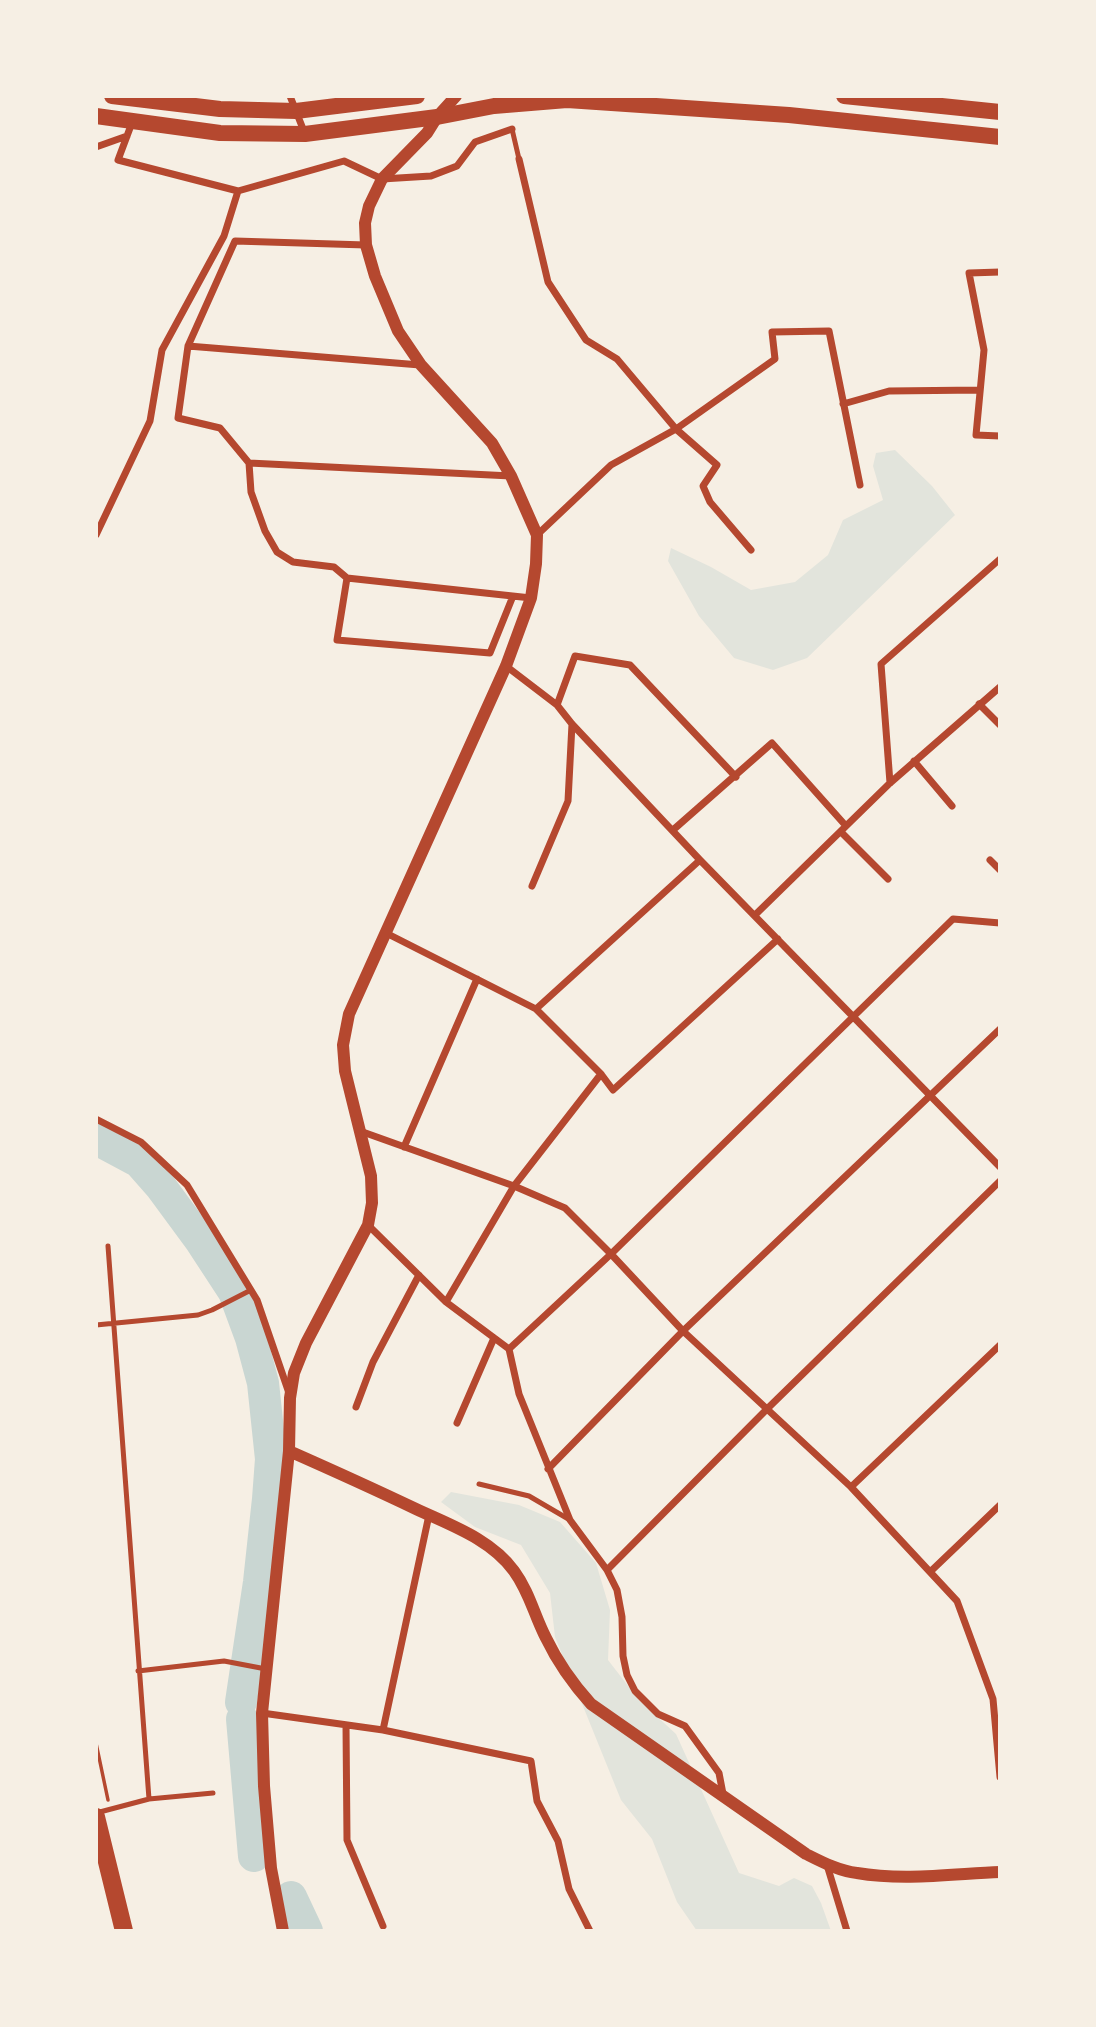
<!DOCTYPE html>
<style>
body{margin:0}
#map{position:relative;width:1096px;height:2027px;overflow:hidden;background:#f6efe4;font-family:Figtree,sans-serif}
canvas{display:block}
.frame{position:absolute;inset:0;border:98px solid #f6efe4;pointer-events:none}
</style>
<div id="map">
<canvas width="1096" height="2027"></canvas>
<div class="frame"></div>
</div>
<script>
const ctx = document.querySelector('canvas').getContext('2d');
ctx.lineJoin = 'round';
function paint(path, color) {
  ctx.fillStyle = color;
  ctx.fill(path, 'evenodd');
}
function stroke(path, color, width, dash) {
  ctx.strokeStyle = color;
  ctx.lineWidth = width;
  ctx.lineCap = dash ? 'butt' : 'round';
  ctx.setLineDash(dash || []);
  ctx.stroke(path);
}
const green = new Path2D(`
 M895,450L932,486L955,515L807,658L773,670L734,658L699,616L668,561L671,548L711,567L751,590L795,582L828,555L843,520L883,500L873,466L876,453Z
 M451,1492L519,1505L560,1522L596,1563L610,1610L608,1660L639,1700L676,1734L739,1873L779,1886L794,1878L812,1886L821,1903L831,1931H697L677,1902L652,1839L621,1800L555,1637L550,1593L521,1545L475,1527L441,1502Z`);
const river = new Path2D(`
 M96,1139L139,1162L161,1187L200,1240L234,1292L251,1338L263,1383L271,1459L268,1499L259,1582L241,1702
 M242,1719L254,1856
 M291,1897L307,1931`);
const path = new Path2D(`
 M96,1743L108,1800`);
const service = new Path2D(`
 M512,129L519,159
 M108,1246L149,1799
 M96,1325L198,1315L212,1310L251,1290
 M479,1484L529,1496L570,1520
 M138,1671L224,1661L266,1669
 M96,1813L149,1799L213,1793`);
const minor = new Path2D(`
 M290,96L305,134
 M133,120L118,160L238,191
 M96,147L127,136
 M519,159L548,282L586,340L617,359L676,429L717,465L703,486L710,502L751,550
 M366,245L235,241L188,346L178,418L220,428L249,463L251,492L265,531L277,552L293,562L334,567L347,578L337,640L490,653L513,596
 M1000,272L969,273L984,350L976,435L1000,436
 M188,346L420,365
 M843,404L889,391L980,390
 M249,463L511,476
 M96,535L150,421L162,350L224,236L238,191L344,161L382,179L431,176L457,166L475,142L512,129
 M537,535L611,465L676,429L775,359L772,332L829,331L860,485
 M347,578L531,598
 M506,666L557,705L572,724L700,860L1000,1167
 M979,704L1000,725
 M557,705L575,656L630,665L736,777
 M914,761L952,806
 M890,783L881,664L1000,559
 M673,830L772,743L846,826
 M841,832L888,879
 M990,860L1000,870
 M532,886L568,801L572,724
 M755,915L890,783L1000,687
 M386,933L536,1009L601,1074L613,1090L778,939
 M536,1009L700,860
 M96,1119L141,1142L187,1185L257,1300L289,1393
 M360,1131L514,1186L565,1208L611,1254L683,1331L851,1487L957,1601L993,1699L1000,1777
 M404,1147L477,979
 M368,1225L446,1302L509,1349L519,1394L570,1520L607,1570L617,1590L622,1617L623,1656L627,1675L635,1691L658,1714L685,1726L719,1773L723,1794
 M446,1302L514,1186L601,1074
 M509,1349L611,1254L953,919L1000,923
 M356,1407L373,1362L419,1275
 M457,1423L494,1338
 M548,1469L683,1331L1000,1029
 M851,1487L1000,1345
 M607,1570L767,1409L1000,1181
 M930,1572L1000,1505
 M262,1713L383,1730L531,1761L537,1801L558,1841L569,1889L590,1931
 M346,1725L347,1840L383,1926
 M383,1730L429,1515
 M827,1865L847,1931`);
const tertiary = new Path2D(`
 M289,1451C332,1470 374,1489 416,1509C450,1525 491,1539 514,1571C530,1593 534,1615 546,1638C558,1663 573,1684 591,1704L806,1854C822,1862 839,1871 857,1873C903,1881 953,1874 1000,1872
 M283,1931L271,1868L264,1786L262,1713L289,1451L290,1398L294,1373L306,1343L368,1225L372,1203L371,1176L345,1071L343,1045L349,1014L506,666L531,598L536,564L537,535L511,476L492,443L421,365L398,331L375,276L366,245L365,223L369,206L382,179L427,133L437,117L456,96`);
const primary = new Path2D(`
 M112,96L220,109L296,111L417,96
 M844,96L1000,112
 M96,116L220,133L305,134L437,117L494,106L567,100L789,115L1000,137`);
const trunk = new Path2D(`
 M96,1817L124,1931`);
paint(green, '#e2e4dc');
stroke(river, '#c9d6d2', 32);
stroke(path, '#b5482f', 3.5);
stroke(service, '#b5482f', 5);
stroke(minor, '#b5482f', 7);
stroke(tertiary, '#b5482f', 12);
stroke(primary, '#b5482f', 16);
stroke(trunk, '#b5482f', 18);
</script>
